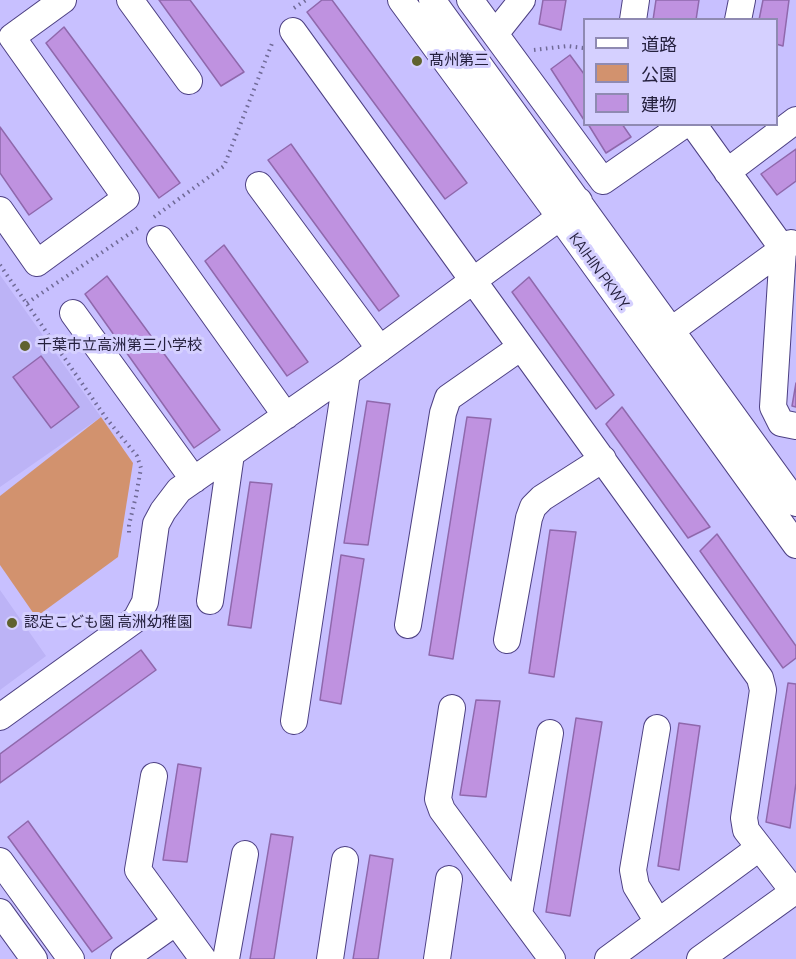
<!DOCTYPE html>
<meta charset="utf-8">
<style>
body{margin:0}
#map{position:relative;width:796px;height:959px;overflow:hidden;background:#c8c0ff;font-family:Manrope,"Noto Sans JP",sans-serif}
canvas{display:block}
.legend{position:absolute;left:583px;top:18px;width:195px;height:108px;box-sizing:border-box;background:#d5d0ff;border:2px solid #8f8ab2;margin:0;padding:8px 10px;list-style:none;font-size:18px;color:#25203e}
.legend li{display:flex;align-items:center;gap:12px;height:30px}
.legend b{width:30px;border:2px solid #8f8ab2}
</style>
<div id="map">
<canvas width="796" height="959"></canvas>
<ul class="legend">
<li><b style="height:8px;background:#fff"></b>道路</li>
<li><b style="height:16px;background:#d2926e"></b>公園</li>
<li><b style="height:16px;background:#bf92e0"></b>建物</li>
</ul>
</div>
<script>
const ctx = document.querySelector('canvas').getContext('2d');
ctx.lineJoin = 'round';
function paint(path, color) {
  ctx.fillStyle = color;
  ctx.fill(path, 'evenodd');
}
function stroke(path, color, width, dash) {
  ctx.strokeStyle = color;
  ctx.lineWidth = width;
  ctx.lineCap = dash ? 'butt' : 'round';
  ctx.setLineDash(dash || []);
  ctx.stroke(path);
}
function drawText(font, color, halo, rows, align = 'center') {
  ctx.font = font + ' Manrope,"Noto Sans JP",sans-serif';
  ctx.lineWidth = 6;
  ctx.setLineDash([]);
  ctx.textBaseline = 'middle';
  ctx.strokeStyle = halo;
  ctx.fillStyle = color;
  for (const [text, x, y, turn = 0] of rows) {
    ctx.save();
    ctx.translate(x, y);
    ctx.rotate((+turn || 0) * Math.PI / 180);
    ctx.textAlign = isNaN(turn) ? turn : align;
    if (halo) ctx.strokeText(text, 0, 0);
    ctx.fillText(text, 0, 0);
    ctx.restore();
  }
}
const built = new Path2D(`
 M0,275L101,417L0,487Z
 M0,590L46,656L0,690Z`);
const green = new Path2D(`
 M101,417L133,463L118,557L36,617L0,565V496Z`);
const building = new Path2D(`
 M159,0H190L244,72L221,86Z
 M322,0H332L467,183L445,199L307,12Z
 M543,0H566L561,30L539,24Z
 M656,0H699L696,20H653Z
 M763,0H789L783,46L776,44V20H759Z
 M64,27L180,183L159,198L46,43Z
 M570,55L584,74V120L551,69Z
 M588,124H622L631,137L606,153Z
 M0,127L52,199L29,215L0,173Z
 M291,144L399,296L379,311L268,160Z
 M796,149V181L777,195L761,174Z
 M224,245L308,362L287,376L205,261Z
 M107,276L220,430L194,448L85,294Z
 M529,277L614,395L596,409L512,292Z
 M41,356L79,407L51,428L13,377Z
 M796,383V407L792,406Z
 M367,401L390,404L368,545L344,543Z
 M622,407L710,527L688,538L606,424Z
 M467,417L491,419L453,659L429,655Z
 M250,482L272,484L251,628L228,625Z
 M550,530L576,532L554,677L529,673Z
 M717,534L796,646V658L783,668L700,551Z
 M341,555L364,559L341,704L320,700Z
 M141,650L156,670L0,783V754Z
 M788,683L796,684V783L790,828L766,822Z
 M476,700L500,701L486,797L460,795Z
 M576,718L602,722L570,916L546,912Z
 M679,723L700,726L679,870L658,866Z
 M178,764L201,768L187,862L163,860Z
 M28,821L112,938L92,952L8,837Z
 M271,834L293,837L274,959H250Z
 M370,855L393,859L378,959H353Z`);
const path = new Path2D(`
 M294,8L306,0
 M534,50L567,46L584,48
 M154,217L224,166L273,41
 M0,265L106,418L137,456L141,468L136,496L129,525V536
 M27,303L141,226`);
const minor = new Path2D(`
 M130,0L189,81
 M401,0L560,217L796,545
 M432,0L796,503
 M470,0L603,181L685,124
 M633,20L636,0
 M738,20L742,0
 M293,31L760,678L763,690L744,818L746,830L794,892
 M495,34L522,0
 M693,124L783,249L773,407L781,423L796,426
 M727,172L796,120
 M259,185L380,349
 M0,210L37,263L126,198L12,37L63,0
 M160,239L286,416
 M73,313L194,480
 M658,340L791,243
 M210,601L231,454
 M408,625L443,413L448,398L521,347
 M507,640L529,518L533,507L542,498L603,459
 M452,708L438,799L442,810L552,959
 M0,717L136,619L145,602L156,524L163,511L179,490L347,373L560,217L579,201
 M294,721L347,373
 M657,728L633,870L636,886L658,922
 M154,776L138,870L203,959
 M0,861L71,959
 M0,912L34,959
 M519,914L550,733
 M124,959L176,922
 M226,959L245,854
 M330,959L345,860
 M437,959L449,879
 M608,959L759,848
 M700,959L796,890`);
const markers = [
 [417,61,6,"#60622f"],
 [25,346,6,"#60622f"],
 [12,623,6,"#60622f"]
];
const poiNames = [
 ["髙州第三",429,61],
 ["千葉市立高洲第三小学校",37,346],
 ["認定こども園 高洲幼稚園",24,623]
];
const streetNames = [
 ["KAIHIN PKWY.",599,272,54]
];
paint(built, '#bcb3f6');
paint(green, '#d2926e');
paint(building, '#bf92e0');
stroke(building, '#8f68ac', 1.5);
stroke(minor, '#4d4083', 28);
stroke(path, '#706a97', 4, [1.5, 4.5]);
stroke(minor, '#fff', 26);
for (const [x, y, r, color] of markers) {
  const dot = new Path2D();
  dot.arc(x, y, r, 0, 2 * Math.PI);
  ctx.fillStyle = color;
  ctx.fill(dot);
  stroke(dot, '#d5d0ff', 2);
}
drawText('15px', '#25203e', '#d5d0ff', poiNames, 'left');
drawText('15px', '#25203e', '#d5d0ff', streetNames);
</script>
